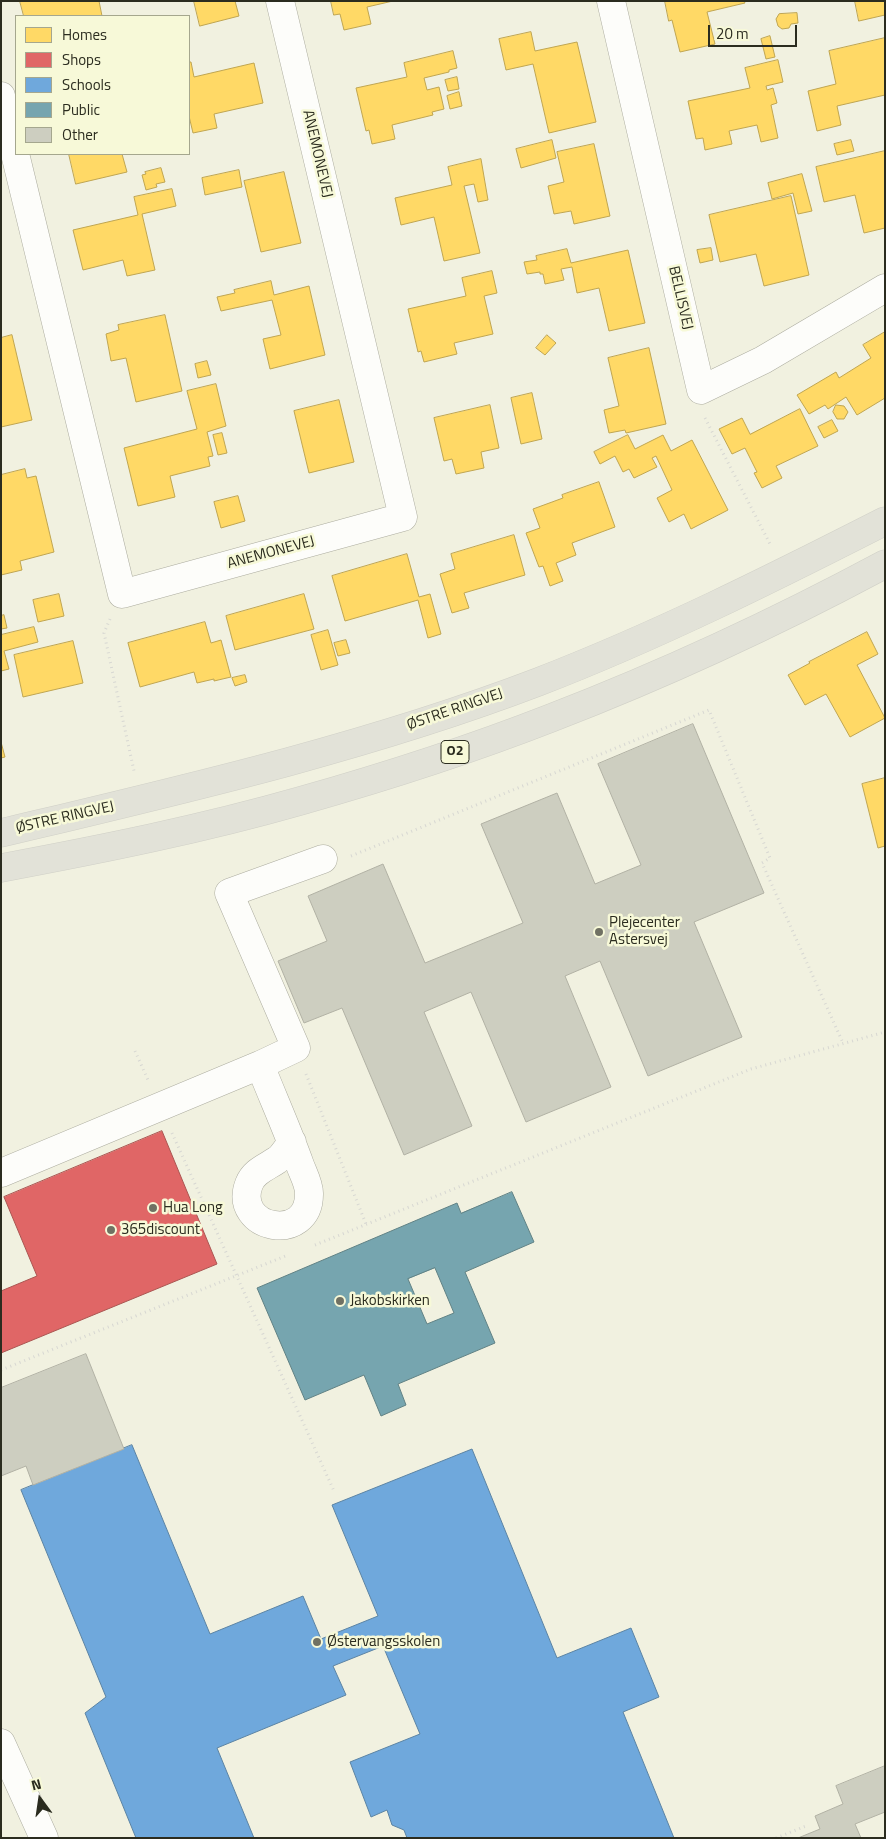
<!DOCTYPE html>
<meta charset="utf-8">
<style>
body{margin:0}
#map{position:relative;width:886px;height:1839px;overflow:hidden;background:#f1f1e0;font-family:"Titillium Web",sans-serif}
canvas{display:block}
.frame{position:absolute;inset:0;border:2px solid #2b2c1f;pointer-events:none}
.legend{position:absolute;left:15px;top:15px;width:175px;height:140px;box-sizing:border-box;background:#f7f9d8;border:1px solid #a5a78e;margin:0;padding:6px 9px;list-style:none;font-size:15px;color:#2b2c1f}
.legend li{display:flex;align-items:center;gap:10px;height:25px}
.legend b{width:25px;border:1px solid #a5a78e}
.north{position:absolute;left:15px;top:1774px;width:50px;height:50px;-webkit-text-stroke:4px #f7f9d8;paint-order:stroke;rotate:346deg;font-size:14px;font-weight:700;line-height:20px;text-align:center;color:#2b2c1f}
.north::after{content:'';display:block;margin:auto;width:18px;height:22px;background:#2b2c1f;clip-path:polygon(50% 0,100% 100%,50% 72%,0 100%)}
.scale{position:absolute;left:708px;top:25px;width:89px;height:22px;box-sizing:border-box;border:2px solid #2b2c1f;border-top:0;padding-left:6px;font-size:15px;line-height:18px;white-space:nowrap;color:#2b2c1f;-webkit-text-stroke:4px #f7f9d8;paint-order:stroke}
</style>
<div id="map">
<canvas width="886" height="1839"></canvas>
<div class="frame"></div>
<ul class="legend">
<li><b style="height:14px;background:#ffd966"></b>Homes</li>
<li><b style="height:14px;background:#e06666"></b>Shops</li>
<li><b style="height:14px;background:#6fa8dc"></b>Schools</li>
<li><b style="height:14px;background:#76a5af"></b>Public</li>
<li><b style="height:14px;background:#cdcec0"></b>Other</li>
</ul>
<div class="north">N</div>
<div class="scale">20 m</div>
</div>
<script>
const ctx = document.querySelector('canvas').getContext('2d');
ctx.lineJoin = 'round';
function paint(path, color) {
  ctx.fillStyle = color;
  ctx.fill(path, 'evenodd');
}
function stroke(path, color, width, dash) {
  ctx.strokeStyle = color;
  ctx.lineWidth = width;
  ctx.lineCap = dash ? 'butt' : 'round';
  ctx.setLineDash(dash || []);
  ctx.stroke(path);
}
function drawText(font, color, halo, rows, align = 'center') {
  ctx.font = font + ' "Titillium Web",sans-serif';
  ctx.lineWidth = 5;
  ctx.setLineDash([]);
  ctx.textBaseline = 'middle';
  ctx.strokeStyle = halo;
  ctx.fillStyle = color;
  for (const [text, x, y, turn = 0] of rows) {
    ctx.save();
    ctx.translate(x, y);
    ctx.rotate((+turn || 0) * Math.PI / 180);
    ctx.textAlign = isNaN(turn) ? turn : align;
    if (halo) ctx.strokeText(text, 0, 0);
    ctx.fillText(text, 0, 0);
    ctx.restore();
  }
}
const homes = new Path2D(`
 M20,1H99L102,16H24Z
 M194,1H235L239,16L200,26Z
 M331,1H393L367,7L371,24L344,30L340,14L334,15Z
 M665,1H744L745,3L707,12L715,44L680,52L672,20L669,21Z
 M855,1H885V15L859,21Z
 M797,13L798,23L791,24L789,28L782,29L778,26L776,19L779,14Z
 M531,32L535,51L577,42L596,122L549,133L533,64L506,70L499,39Z
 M770,36L775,57L766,59L761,39Z
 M885,38V95L837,106L841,125L817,131L808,91L836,84L829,51Z
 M453,51L457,68L449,70V72L424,78L427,90L439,87L444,109L432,112L433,115L392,125L395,139L372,144L369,130L366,131L356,88L407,77L404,63Z
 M778,60L783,82L766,86L767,90L773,88L777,103L771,105L778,138L761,142L757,125L729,131L732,144L705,150L703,138L696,139L688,101L750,88L745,68Z
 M189,62H191L194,77L254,63L263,103L214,114L217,128L193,133L189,116Z
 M457,77L459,89L448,91L445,80Z
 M459,92L462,106L450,109L447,96Z
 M552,140L556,158L521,168L516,149Z
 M851,140L854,151L837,155L834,144Z
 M594,144L610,216L574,224L571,211L554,214L548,186L564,182L557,152Z
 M885,151V228L864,233L855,195L824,202L816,167Z
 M69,154H122L127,172L76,184Z
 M481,159L488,200L478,202L474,184L464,186L480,253L444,261L434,217L401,225L395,198L452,185L448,167Z
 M161,168L165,182L156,184L157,187L146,190L142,175L146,174L145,172Z
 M239,170L242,187L205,195L202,178Z
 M284,172L301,243L261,252L244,181Z
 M802,174L812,211L798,214L793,193L772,199L768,183Z
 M172,189L176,206L142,214L155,270L127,276L123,260L83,270L73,230L138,215L134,197Z
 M791,196L809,275L764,286L756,254L720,262L709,215Z
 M711,248L713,260L700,263L697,250Z
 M567,249L571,263L628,250L645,323L609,331L599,288L577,293L572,267L561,269L564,280L545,284L543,274H540V272L527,274L524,262L537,260L536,256Z
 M492,271L497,293L484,296L493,334L454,343L457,354L424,362L421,351L418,352L408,309L466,296L462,278Z
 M271,281L274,295L309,286L325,355L270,369L263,339L281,335L272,300L221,311L217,297L235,293L234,290Z
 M165,315L182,391L136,402L126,358L111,361L106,334L119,330L118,325Z
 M885,332V398L857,415L846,397L828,409L825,405L809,414L797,395L836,372L839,378L871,358L863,345Z
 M12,335L32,420L1,427V338Z
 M547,335L556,343L545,355L536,348Z
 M649,348L666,424L626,433L625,430L609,433L604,410L619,406L608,358Z
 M207,361L211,375L198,378L195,364Z
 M216,384L226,426L207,432L213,456L208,457L210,466L170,476L175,497L138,506L124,448L197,429L187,391Z
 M532,393L542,439L521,444L511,398Z
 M339,400L354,462L309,473L294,411Z
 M490,405L499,448L481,452L484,468L456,474L452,459L444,461L434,418Z
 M836,405L844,406L848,412L844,419H837L833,412Z
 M800,409L818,446L776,466L782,478L762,488L754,473L757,472L745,448L732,454L719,429L742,418L750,434Z
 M832,420L838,431L824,438L818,427Z
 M222,433L227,453L218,455L213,435Z
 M628,435L635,449L663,435L671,451L692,440L728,510L691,529L684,514L669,522L657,498L672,490L656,456L652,458L657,467L634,478L629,469L623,472L615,456L600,464L594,452Z
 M25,469L27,478L36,476L54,552L20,561L22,570L1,575V475Z
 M599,482L615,527L572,543L576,555L556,563L563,581L550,586L543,566L539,567L526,533L540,528L533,509L563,498L562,495Z
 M238,496L245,521L221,528L214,502Z
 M514,535L525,575L464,593L469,608L452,613L440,574L455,569L451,554Z
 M407,554L419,597L430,594L441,634L428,638L418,600L345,621L332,576Z
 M59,594L64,616L38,622L33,600Z
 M304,594L314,629L235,650L226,616Z
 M4,615L7,628L1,629V616Z
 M205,622L211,643L221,640L231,677L214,681V679L197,683L194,672L140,687L128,643Z
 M34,627L38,642L4,651L9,669L1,671V635Z
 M328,630L338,665L321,670L311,635Z
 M867,632L878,654L857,665L885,718L850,737L826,694L805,705L788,675L810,663L809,662Z
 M346,640L350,653L338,656L334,643Z
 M73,641L83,683L23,697L14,655Z
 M245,675L247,682L235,686L232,678Z
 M1,742L5,757L1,758Z
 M885,778V846L878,848L862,784Z`);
const shops = new Path2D(`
 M162,1131L217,1264L1,1353V1291L37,1276L4,1197Z`);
const schools = new Path2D(`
 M132,1445L210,1634L303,1596L321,1639L378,1616L332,1505L472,1449L557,1658L631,1628L659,1697L623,1712L674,1838H407L404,1830L392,1825L387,1810L371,1817L350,1762L420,1734L383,1646L333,1666L346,1695L217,1748L254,1838H136L85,1713L106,1697L21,1490Z`);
const public = new Path2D(`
 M512,1192L534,1242L465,1272L495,1343L398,1384L406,1405L381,1416L364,1375L305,1400L257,1288L457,1203L461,1213ZM435,1268L454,1313L427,1324L408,1279Z`);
const building = new Path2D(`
 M693,724L764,893L694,922L742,1037L648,1076L600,961L565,976L611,1087L526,1122L471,992L424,1012L472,1126L404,1155L342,1008L304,1023L278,961L327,941L308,896L383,864L425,963L523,923L481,824L557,793L595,884L641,865L598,764Z
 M86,1354L124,1449L33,1485L26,1466L1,1476V1388Z
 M885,1766V1812L855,1824L861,1838H798L820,1829L815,1816L843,1804L836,1786Z`);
const path = new Path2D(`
 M705,418L771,546
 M110,619L104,633L134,771
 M351,856L709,710L770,858L762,863L843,1043
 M135,1051L148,1080
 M306,1074L366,1224
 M172,1133L334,1491
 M315,1245L751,1069L885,1032
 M1,1370L288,1255
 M776,1838L806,1826`);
const minor = new Path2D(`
 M611,1L701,390L763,360L885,288
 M1,96L122,594L403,517L280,1
 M260,1065L296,1048L229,893L323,859
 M1,1173L260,1065C273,1098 288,1131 300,1165C303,1173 309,1184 309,1193C310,1245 232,1229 249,1184C254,1171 267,1167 277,1160C283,1156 287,1148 292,1142
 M1,1743L44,1838`);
const major = new Path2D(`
 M1,833C181,790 365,748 538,682C657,636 771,579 885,521
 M1,868C102,849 202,829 300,801C385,777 469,750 551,718C665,674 777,622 885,564`);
const markers = [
 [599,932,5,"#707163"],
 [153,1208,5,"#707163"],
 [111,1230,5,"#707163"],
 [340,1301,5,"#707163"],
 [317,1642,5,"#707163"]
];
const shields = [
 [455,752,28]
];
const shieldNames = [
 ["O2",455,752]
];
const streetNames = [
 ["ANEMONEVEJ",317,154,77],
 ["BELLISVEJ",680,298,77],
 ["ANEMONEVEJ",271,553,-15],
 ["ØSTRE RINGVEJ",455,710,-19],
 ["ØSTRE RINGVEJ",65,818,-13]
];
const poiNames = [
 ["Plejecenter",609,923],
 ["Astersvej",609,940],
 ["Hua Long",163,1208],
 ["365discount",121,1230],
 ["Jakobskirken",350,1301],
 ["Østervangsskolen",327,1642]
];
paint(homes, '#ffd966');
stroke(homes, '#bfa551', 1);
paint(shops, '#e06666');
stroke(shops, '#aa5551', 1);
paint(schools, '#6fa8dc');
stroke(schools, '#5b83a3', 1);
paint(public, '#76a5af');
stroke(public, '#608184', 1);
paint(building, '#cdcec0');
stroke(building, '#b1b1a4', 1);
stroke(minor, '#acac9f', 29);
stroke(major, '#d0d0c7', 29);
stroke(path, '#d7d7d2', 3, [1, 4]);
stroke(minor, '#fdfdfa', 28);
stroke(major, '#e2e2d8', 28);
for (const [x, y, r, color] of markers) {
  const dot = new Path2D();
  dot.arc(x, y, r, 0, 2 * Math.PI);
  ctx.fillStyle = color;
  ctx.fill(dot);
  stroke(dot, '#f7f9d8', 2);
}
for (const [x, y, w] of shields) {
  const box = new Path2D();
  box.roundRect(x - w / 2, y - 11.5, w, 23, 4);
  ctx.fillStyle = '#f7f9d8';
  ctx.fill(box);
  stroke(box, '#2b2c1f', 1);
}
drawText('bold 14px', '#2b2c1f', null, shieldNames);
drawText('15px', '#2b2c1f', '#f7f9d8', streetNames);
drawText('15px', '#2b2c1f', '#f7f9d8', poiNames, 'left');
</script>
